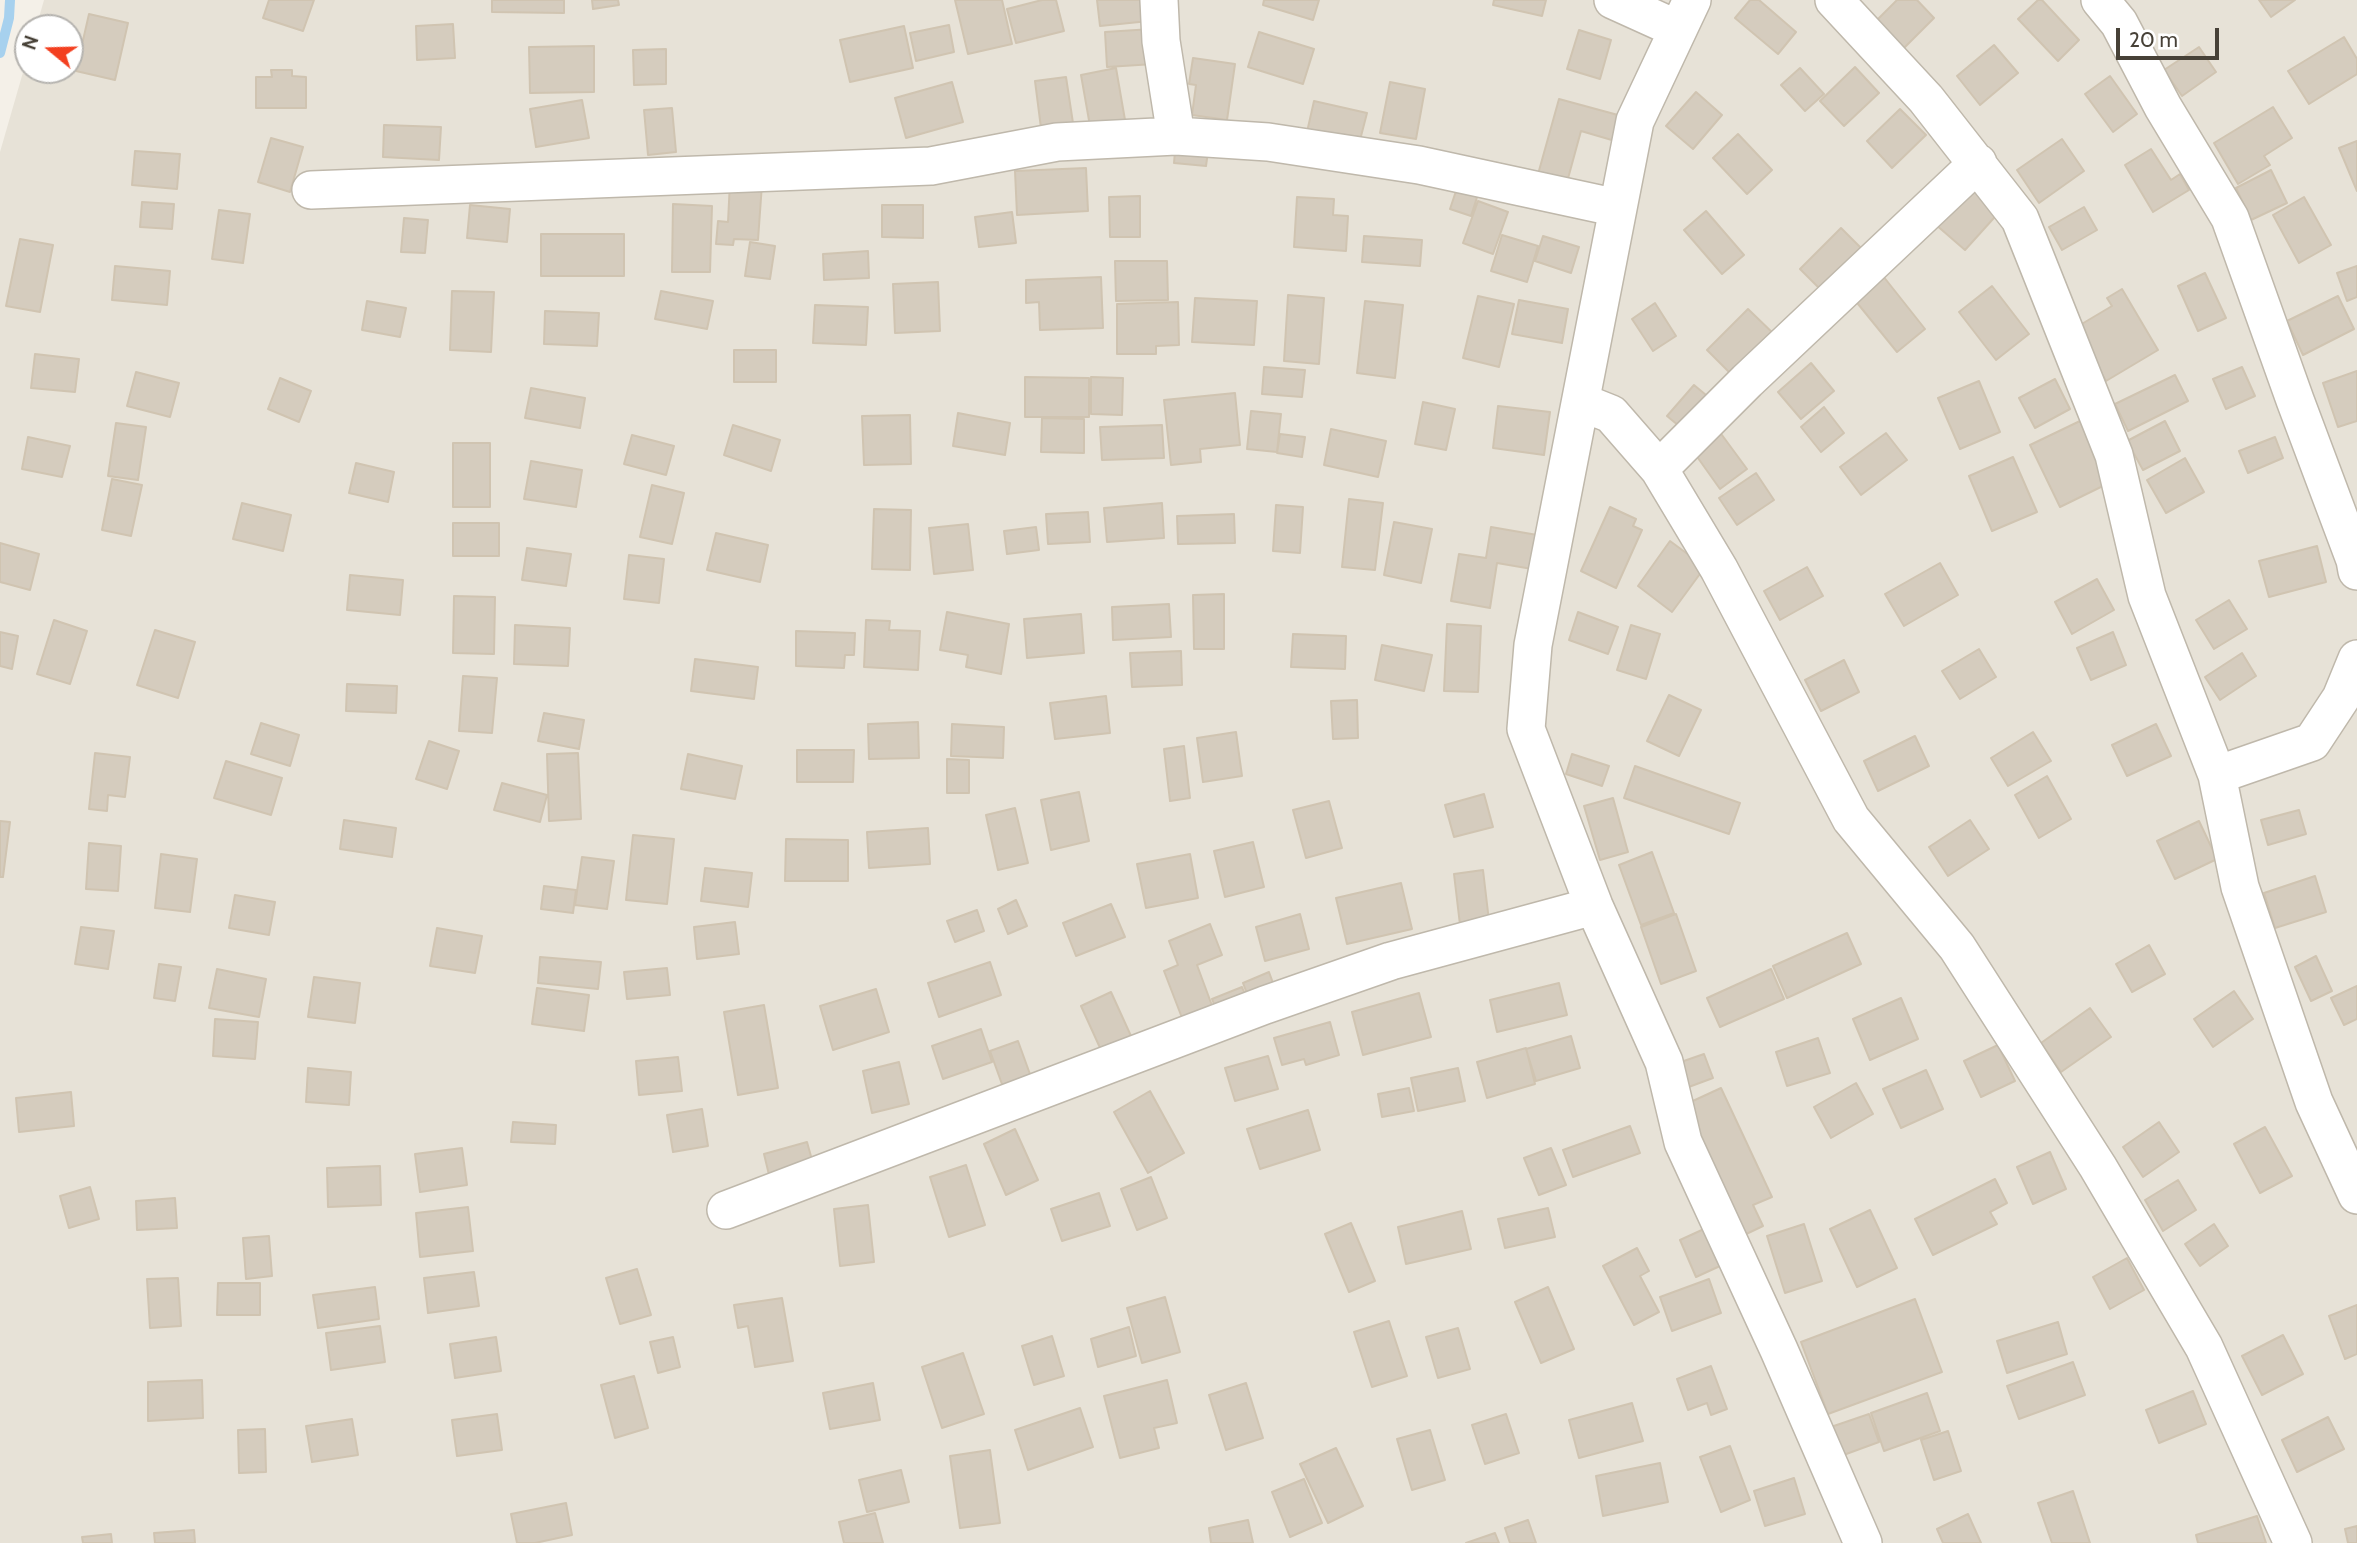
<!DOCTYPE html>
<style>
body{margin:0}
#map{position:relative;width:2357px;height:1543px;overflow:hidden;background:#f4f0e8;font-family:Cabin,sans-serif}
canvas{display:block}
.north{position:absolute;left:14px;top:14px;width:70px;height:70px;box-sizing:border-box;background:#fff;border:2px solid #b5b3af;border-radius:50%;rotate:289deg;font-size:19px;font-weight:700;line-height:28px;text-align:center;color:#474137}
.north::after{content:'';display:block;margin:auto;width:24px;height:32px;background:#f34020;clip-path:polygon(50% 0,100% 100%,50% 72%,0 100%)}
.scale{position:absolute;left:2116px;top:28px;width:103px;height:32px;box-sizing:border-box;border:4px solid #474137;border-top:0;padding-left:9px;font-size:21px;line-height:24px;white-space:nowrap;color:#474137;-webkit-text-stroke:5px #fff;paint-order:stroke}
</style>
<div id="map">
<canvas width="2357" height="1543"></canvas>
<div class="north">N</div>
<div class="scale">20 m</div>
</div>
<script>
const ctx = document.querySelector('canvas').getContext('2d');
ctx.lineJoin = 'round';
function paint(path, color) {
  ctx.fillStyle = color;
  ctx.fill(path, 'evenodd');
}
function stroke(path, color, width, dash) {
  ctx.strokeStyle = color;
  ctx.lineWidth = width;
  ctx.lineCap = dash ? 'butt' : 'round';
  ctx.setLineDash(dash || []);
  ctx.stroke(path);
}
const residential = new Path2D(`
 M44,0H2357V1543H0V152L28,55V70H70V28H36Z`);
const stream = new Path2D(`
 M0,53L9,18L10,0`);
const building = new Path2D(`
 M269,0H314L303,31L263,18Z
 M492,0H564V13L492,12Z
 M592,0H618L619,5L593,9Z
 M955,0H1002L1012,44L968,54Z
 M1042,0H1056L1064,31L1016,43L1007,9Z
 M1097,0H1146L1149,21L1100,26Z
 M1264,0H1319L1313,20L1263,5Z
 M1494,0H1546L1542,16L1493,5Z
 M1750,0H1759L1796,32L1778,54L1735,18Z
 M1897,0H1917L1934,18L1903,49L1876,21Z
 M2038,0H2042L2079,40L2058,61L2018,19Z
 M2259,0H2295L2271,17Z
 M89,14L128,23L115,80L76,71Z
 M453,24L455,58L417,60L416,26Z
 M949,25L954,52L916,61L910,33Z
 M904,26L913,68L850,82L840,40Z
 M1152,29L1154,64L1107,67L1105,32Z
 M1579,30L1611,40L1600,79L1567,69Z
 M1259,32L1314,49L1303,84L1248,67Z
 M2344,37L2357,59V74L2309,104L2288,71Z
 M1994,45L2018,73L1980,105L1957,76Z
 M594,46V92L530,93L529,47Z
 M2199,47L2216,72L2182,96L2164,70Z
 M666,49V84L634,85L633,50Z
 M1193,58L1235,64L1227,120L1192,115L1196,85L1189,84Z
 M1855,67L1879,93L1844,126L1820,101Z
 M1116,68L1125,120L1090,126L1081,75Z
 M1800,68L1824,94L1805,111L1781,85Z
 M271,70H292V76L306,77V108H256V77H272Z
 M2110,76L2137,114L2113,132L2085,94Z
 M1066,77L1073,123L1041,128L1035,81Z
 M952,82L963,122L906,138L895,98Z
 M1390,82L1425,89L1416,139L1380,133Z
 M1696,92L1722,115L1693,149L1666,126Z
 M1559,99L1629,118L1622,143L1581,131L1564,193L1535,185Z
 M582,100L589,138L536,147L530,109Z
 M1314,101L1367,113L1359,144L1307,132Z
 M2273,107L2292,138L2264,156L2270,165L2238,184L2214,143Z
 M672,108L676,152L648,155L644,110Z
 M1900,109L1926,135L1892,168L1867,141Z
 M384,125L441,127L439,160L383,157Z
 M1738,134L1772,170L1747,194L1713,158Z
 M271,138L303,147L290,192L258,182Z
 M2062,139L2084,171L2039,203L2017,170Z
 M1176,140L1209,144L1206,166L1174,163Z
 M2357,141V191L2339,148Z
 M2151,149L2171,180L2180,174L2189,190L2153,212L2125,165Z
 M135,151L180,154L177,189L132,185Z
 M1086,168L1088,211L1017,215L1015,171Z
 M2271,170L2287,203L2251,220L2236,188Z
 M730,182L762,184L758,240L734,239L733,245L716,244L718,221L728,222Z
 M1459,182L1480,188L1471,216L1450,209Z
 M1973,182L2002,209L1965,250L1935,224Z
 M1140,196V237H1110L1109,197Z
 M1297,197L1334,199L1333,215L1348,216L1346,251L1294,247Z
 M2304,197L2331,245L2299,263L2273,215Z
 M1478,201L1508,212L1493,254L1463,243Z
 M142,202L174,204L172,229L140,227Z
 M673,204L712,206L710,272H672Z
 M470,205L510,209L507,242L467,238Z
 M882,205H923V238L882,237Z
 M2084,207L2097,230L2062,250L2049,227Z
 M219,210L250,214L243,263L212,259Z
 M1706,211L1744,255L1722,274L1684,230Z
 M1012,212L1016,243L979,247L975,217Z
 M404,218L428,220L425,253L401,252Z
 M1841,228L1869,256L1828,297L1800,269Z
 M541,234H624V276H541Z
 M1502,235L1538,246L1527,282L1491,271Z
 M1364,236L1422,240L1420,266L1362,262Z
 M1543,236L1579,247L1571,273L1535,261Z
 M20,239L53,245L40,312L6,306Z
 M750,242L775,246L770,279L745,276Z
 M868,251L869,278L824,280L823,254Z
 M1115,261H1167L1168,300L1116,301Z
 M115,266L170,271L167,305L112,300Z
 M2357,266V297L2347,301L2337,273Z
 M2205,273L2226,318L2198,331L2178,286Z
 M1883,276L1925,329L1897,352L1854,299Z
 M1101,277L1103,328L1040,330L1039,302L1026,303V280Z
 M938,282L940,331L895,333L893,284Z
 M1992,286L2029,334L1996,360L1959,312Z
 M2122,289L2158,350L2106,381L2075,328L2112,306L2107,298Z
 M452,291L494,292L491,352L450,350Z
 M661,291L713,301L707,329L655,319Z
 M1288,295L1324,298L1319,364L1284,361Z
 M1478,296L1514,304L1499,367L1463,358Z
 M2338,296L2354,329L2303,355L2287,321Z
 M1195,298L1257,301L1254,345L1192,342Z
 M1519,300L1568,309L1562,343L1512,334Z
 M367,301L406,308L400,337L362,330Z
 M1365,301L1403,305L1395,378L1357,373Z
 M1178,302L1179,345L1156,346V354H1117V304Z
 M1655,303L1676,336L1653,351L1632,319Z
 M815,305L868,307L866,345L813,343Z
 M1748,309L1778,338L1737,380L1707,350Z
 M545,311L599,313L597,346L544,344Z
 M734,350H776V382H734Z
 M35,354L79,359L75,392L31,388Z
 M1811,363L1834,391L1801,419L1778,392Z
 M1264,367L1305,370L1302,397L1262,394Z
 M2242,367L2255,396L2226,409L2213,379Z
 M2357,371V421L2338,427L2323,383Z
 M136,372L179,383L170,417L127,406Z
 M2175,375L2188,401L2128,431L2115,404Z
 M1025,377L1089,378V417H1025Z
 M1091,377L1123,378L1122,415L1091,414Z
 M280,378L311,391L299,422L268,409Z
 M2055,379L2070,409L2035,428L2019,398Z
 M1979,381L2000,432L1960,449L1938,398Z
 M1694,385L1712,400L1685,431L1667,416Z
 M531,388L585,398L580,428L525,418Z
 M1235,393L1240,445L1200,449L1201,462L1171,465L1164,400Z
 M1423,402L1455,409L1446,450L1415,444Z
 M1498,406L1550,412L1544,455L1493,448Z
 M1824,407L1844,433L1821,452L1801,427Z
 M1251,411L1281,414L1277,452L1247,449Z
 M958,413L1010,423L1005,455L953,446Z
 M910,415L911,464L864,465L862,416Z
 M1042,418L1084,419V453L1041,452Z
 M2080,421L2109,483L2060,507L2030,445Z
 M2165,421L2180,451L2143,470L2127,441Z
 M116,423L146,427L138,480L108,476Z
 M733,425L780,440L771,471L724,455Z
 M1162,425L1164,458L1102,460L1100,427Z
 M1331,429L1386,441L1378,477L1324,465Z
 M1719,431L1747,469L1720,489L1693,451Z
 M1886,433L1907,460L1861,495L1840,467Z
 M1280,434L1305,437L1302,457L1277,453Z
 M632,435L674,446L666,475L624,464Z
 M28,437L70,446L62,477L22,469Z
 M2275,437L2283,458L2248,473L2239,451Z
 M453,443H490V507H453Z
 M2013,457L2037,512L1992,531L1969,476Z
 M2185,458L2204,492L2166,513L2147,480Z
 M531,461L582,470L576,507L524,499Z
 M356,463L394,472L388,502L349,493Z
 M1756,473L1774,500L1737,525L1719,498Z
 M112,479L142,485L131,536L102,530Z
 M652,485L684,493L672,544L640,537Z
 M1349,499L1383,503L1375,570L1342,567Z
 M242,503L291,515L283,551L233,539Z
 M1162,503L1164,538L1107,542L1104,508Z
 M1276,505L1303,507L1300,553L1273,551Z
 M1610,507L1636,519L1633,526L1642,530L1616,588L1581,571Z
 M874,509L911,510L910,570L872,569Z
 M1088,512L1090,542L1048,544L1046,514Z
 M1234,514L1235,543L1178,544L1177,516Z
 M1394,522L1432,529L1421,583L1384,575Z
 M453,523H499V556H453Z
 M968,524L973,570L934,574L929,528Z
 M1036,527L1039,550L1007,554L1004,531Z
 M1491,527L1543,536L1538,570L1497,563L1490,608L1451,601L1459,554L1486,558Z
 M716,533L768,545L760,582L707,570Z
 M1670,541L1705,567L1672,612L1638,586Z
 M0,543L39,554L30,590L0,582Z
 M2317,546L2326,582L2269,597L2259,561Z
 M527,548L571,554L566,586L522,580Z
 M629,555L664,559L659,603L624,599Z
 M1940,563L1958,595L1904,626L1885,594Z
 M1807,567L1823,596L1780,620L1764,591Z
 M350,575L403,580L400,615L347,610Z
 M2097,579L2114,610L2072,634L2055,602Z
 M1224,594V649H1194L1193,595Z
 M454,596L495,597L494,654L453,653Z
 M2229,600L2247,629L2214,649L2196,620Z
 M1169,604L1171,637L1113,640L1112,607Z
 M947,612L1009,624L1001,674L966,667L968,655L940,650Z
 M1578,612L1618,627L1608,654L1569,640Z
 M1081,614L1084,653L1027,658L1024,619Z
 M54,620L87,631L70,684L37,674Z
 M866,620L890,621L889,630L920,631L918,670L864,667Z
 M1447,624L1481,626L1478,692L1444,691Z
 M515,625L570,628L568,666L514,664Z
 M1631,625L1660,634L1646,679L1617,670Z
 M155,630L195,642L178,698L137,685Z
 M796,631L855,633L854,655H845L844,668L796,666Z
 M0,632L18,636L12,669L0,666Z
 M2113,632L2126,665L2091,680L2077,648Z
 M1293,634L1346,636L1345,669L1291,667Z
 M1382,645L1432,655L1424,691L1375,680Z
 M1979,649L1996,677L1960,699L1942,671Z
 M1181,651L1182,685L1132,687L1130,653Z
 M2242,653L2256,676L2220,700L2205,677Z
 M695,659L758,667L754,699L691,691Z
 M1844,660L1859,692L1821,711L1805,680Z
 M463,676L497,678L492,733L459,731Z
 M347,684L397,686L396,713L346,711Z
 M1669,695L1701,710L1679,756L1647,741Z
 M1106,696L1110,733L1055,739L1050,703Z
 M1357,700L1358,738L1333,739L1331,701Z
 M544,713L584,720L579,749L538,741Z
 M918,722L919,758L869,759L868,724Z
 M261,723L299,735L290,766L251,754Z
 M952,724L1004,727L1003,758L951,756Z
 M2156,724L2171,756L2127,776L2112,745Z
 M1236,732L1242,776L1203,782L1197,738Z
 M2033,732L2051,761L2008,786L1991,758Z
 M1915,736L1929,766L1878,791L1864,761Z
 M429,741L459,751L447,789L416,779Z
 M1184,746L1190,798L1170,801L1164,749Z
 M797,750H854L853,782H797Z
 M95,753L130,757L125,797L108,795L107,811L89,809Z
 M578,753L581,819L549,821L547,754Z
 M688,754L742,766L735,799L681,789Z
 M1572,754L1609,766L1602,786L1566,774Z
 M947,759L969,760V793H947Z
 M226,761L282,778L271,815L214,798Z
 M1635,766L1740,803L1729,834L1624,798Z
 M2047,776L2071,819L2039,838L2015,795Z
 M502,783L547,795L540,822L494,810Z
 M1079,792L1089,841L1051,850L1041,800Z
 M1484,794L1493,827L1454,837L1445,805Z
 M1613,798L1628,852L1600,860L1584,806Z
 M1329,801L1342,848L1306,858L1293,810Z
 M1015,808L1028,863L998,870L986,815Z
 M2299,810L2306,834L2268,845L2261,820Z
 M344,820L396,828L392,857L340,849Z
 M1970,820L1989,849L1948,876L1929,847Z
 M0,821L10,822L3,877H0Z
 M2199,821L2217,859L2175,879L2157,841Z
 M928,828L930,864L869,868L867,832Z
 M633,835L674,839L667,904L626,900Z
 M786,839L848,840V881H785Z
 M1253,842L1264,887L1225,897L1214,851Z
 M89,843L121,846L118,891L86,889Z
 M1652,852L1674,913L1641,925L1619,865Z
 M161,854L197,859L190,912L155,908Z
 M1190,854L1198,898L1146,908L1137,864Z
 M582,857L614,861L607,909L575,905Z
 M705,868L752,873L748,907L701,901Z
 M1483,870L1489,921L1460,925L1454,874Z
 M2315,876L2326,912L2275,928L2264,893Z
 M1401,883L1412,929L1347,944L1336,898Z
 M544,886L576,890L573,913L541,909Z
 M235,895L275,902L269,935L229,928Z
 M1016,900L1027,926L1008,934L998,909Z
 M1111,904L1125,937L1076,956L1063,923Z
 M977,910L984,931L955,942L947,921Z
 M1300,914L1309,949L1265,961L1256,927Z
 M1676,914L1696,971L1661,984L1641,927Z
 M735,922L739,954L697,959L694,927Z
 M1210,924L1222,955L1197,965L1214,1011L1184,1023L1164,971L1178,965L1169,941Z
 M81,927L114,931L108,969L75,964Z
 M437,928L482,936L475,973L430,966Z
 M1847,933L1861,964L1787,998L1773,966Z
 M2149,945L2165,974L2132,992L2116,964Z
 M2316,956L2332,991L2311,1001L2295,967Z
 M540,957L601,962L598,989L538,983Z
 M990,962L1001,995L939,1017L928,983Z
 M159,964L181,967L175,1001L154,998Z
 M667,968L670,995L627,999L624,972Z
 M217,969L266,979L259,1017L209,1008Z
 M1771,969L1784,999L1720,1027L1707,998Z
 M1269,972L1277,994L1251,1004L1243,983Z
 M314,977L360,983L355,1023L308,1017Z
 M1559,983L1567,1015L1497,1032L1490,1000Z
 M2357,986V1019L2344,1025L2331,998Z
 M1242,987L1250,1007L1220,1019L1212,999Z
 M537,988L589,995L584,1031L532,1024Z
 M876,989L889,1032L833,1050L820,1006Z
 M2234,991L2253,1019L2213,1047L2194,1019Z
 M1111,992L1131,1036L1101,1050L1081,1006Z
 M1419,993L1431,1037L1363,1055L1352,1012Z
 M1901,998L1918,1039L1870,1060L1853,1019Z
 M764,1005L778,1088L738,1095L724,1012Z
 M2090,1008L2111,1037L2061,1072L2041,1043Z
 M215,1019L258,1022L255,1059L213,1056Z
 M1330,1022L1339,1055L1306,1065L1304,1059L1282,1065L1274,1038Z
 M981,1029L992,1062L943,1079L932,1046Z
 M1571,1036L1580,1068L1536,1081L1526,1049Z
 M1818,1038L1830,1073L1787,1086L1776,1052Z
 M1018,1041L1035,1088L1007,1098L990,1051Z
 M1998,1045L2015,1081L1981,1097L1964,1061Z
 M1526,1048L1535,1084L1487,1098L1477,1062Z
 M1704,1054L1713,1078L1686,1088L1678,1063Z
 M1268,1056L1278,1089L1235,1101L1225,1068Z
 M678,1057L682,1091L639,1095L636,1061Z
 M899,1062L909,1104L872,1113L863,1071Z
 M308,1068L351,1072L349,1105L306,1102Z
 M1458,1068L1465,1101L1418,1111L1411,1078Z
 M1926,1070L1943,1109L1901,1128L1883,1089Z
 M1856,1083L1873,1114L1831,1138L1814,1107Z
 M1409,1088L1414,1111L1382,1117L1378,1094Z
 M1721,1088L1772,1197L1753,1205L1763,1226L1742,1236L1682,1106Z
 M1150,1091L1184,1153L1148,1173L1114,1112Z
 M71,1092L74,1126L19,1132L16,1098Z
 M702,1109L708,1146L673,1152L667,1115Z
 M1308,1110L1320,1150L1260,1169L1247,1129Z
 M513,1122L556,1125L555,1144L511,1142Z
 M2159,1122L2179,1152L2143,1177L2123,1147Z
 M1630,1126L1640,1153L1573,1177L1563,1150Z
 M2265,1127L2292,1176L2260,1193L2234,1144Z
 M1015,1129L1038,1180L1006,1195L984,1144Z
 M807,1142L814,1167L770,1179L764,1154Z
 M462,1148L467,1185L420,1192L415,1154Z
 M1551,1148L1566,1185L1539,1195L1524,1158Z
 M2050,1152L2066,1189L2033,1204L2017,1167Z
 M966,1165L985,1225L949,1237L930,1177Z
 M380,1166L381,1205L328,1207L327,1168Z
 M1151,1177L1167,1218L1137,1230L1121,1189Z
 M1995,1179L2007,1203L1990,1212L1997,1224L1933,1255L1915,1219Z
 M2178,1180L2196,1210L2163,1231L2145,1200Z
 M90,1187L99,1219L69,1228L60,1196Z
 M1099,1193L1110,1226L1062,1241L1051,1209Z
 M175,1198L177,1228L137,1230L136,1201Z
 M868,1205L874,1262L840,1266L834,1209Z
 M468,1207L473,1251L420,1257L416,1213Z
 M1548,1208L1555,1237L1505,1248L1498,1219Z
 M1870,1210L1897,1268L1857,1287L1830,1229Z
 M1462,1211L1471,1249L1406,1264L1398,1227Z
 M1351,1223L1375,1281L1349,1292L1325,1234Z
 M1804,1224L1822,1281L1785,1293L1767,1236Z
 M2214,1224L2228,1246L2200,1266L2185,1244Z
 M1704,1229L1720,1266L1696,1277L1680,1240Z
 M269,1236L272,1276L246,1279L243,1238Z
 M1637,1248L1649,1271L1640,1276L1659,1312L1634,1325L1603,1266Z
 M2127,1258L2144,1290L2110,1309L2093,1277Z
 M637,1269L651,1315L620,1324L606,1278Z
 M474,1272L479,1306L428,1313L424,1278Z
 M178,1278L181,1326L150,1328L147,1279Z
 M1709,1279L1721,1313L1672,1331L1660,1297Z
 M218,1283H260V1315H217Z
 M375,1287L379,1319L318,1328L313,1295Z
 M1548,1287L1574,1349L1541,1363L1515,1302Z
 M1165,1297L1180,1352L1142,1363L1127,1308Z
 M782,1298L793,1361L755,1367L748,1326L738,1328L734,1305Z
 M1915,1299L1942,1372L1828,1414L1801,1342Z
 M2357,1305V1354L2345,1359L2329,1316Z
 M1389,1321L1407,1376L1372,1387L1354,1332Z
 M2058,1322L2067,1354L2007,1373L1997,1341Z
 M380,1326L385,1362L331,1370L326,1333Z
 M1129,1327L1136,1356L1098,1367L1091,1339Z
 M1458,1328L1470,1369L1438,1378L1426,1337Z
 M2283,1335L2303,1374L2262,1395L2242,1356Z
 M1052,1336L1064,1376L1034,1385L1022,1346Z
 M496,1337L501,1371L455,1378L450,1344Z
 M673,1337L680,1367L658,1373L650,1342Z
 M963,1353L984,1414L942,1428L922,1367Z
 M2073,1362L2085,1395L2019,1419L2007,1386Z
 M1711,1366L1727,1409L1711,1415L1707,1403L1688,1410L1677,1379Z
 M634,1376L648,1428L615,1438L601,1385Z
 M202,1380L203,1418L148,1421V1382Z
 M1167,1380L1177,1423L1154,1428L1159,1448L1120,1458L1104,1396Z
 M873,1383L880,1420L830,1429L823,1393Z
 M1246,1383L1263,1438L1226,1450L1209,1395Z
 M2193,1391L2206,1424L2159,1443L2146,1410Z
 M1927,1393L1940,1431L1884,1451L1871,1413Z
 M1632,1403L1643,1441L1579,1458L1569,1420Z
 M1080,1408L1093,1447L1028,1470L1015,1430Z
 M497,1414L502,1450L457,1456L452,1420Z
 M1506,1414L1519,1453L1485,1464L1472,1425Z
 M1869,1414L1879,1442L1838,1457L1828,1428Z
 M2328,1417L2344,1449L2297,1472L2282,1440Z
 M352,1419L358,1455L312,1462L306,1426Z
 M265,1429L266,1472L239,1473L238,1430Z
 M1430,1430L1445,1480L1412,1490L1397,1439Z
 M1948,1431L1961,1471L1934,1480L1921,1440Z
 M1730,1446L1750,1500L1721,1512L1700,1457Z
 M1336,1448L1363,1506L1328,1523L1300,1464Z
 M990,1450L1000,1523L960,1528L950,1456Z
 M1660,1463L1668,1502L1603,1516L1596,1476Z
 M901,1470L909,1502L867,1512L859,1480Z
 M1794,1478L1805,1514L1765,1526L1754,1491Z
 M1304,1479L1322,1523L1290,1537L1272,1492Z
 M2073,1491L2090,1543H2052L2038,1503Z
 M566,1503L572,1535L535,1543H517L511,1514Z
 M875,1513L883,1543H844L839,1522Z
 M1968,1514L1981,1543H1943L1937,1529Z
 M2257,1516L2266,1543H2198L2196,1535Z
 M1248,1520L1253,1543H1211L1209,1528Z
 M1528,1520L1536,1543H1510L1505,1528Z
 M2357,1526V1543H2348L2345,1529Z
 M194,1530L195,1543H155L154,1533Z
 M1495,1533L1499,1543H1466Z
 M111,1534L112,1543H83L82,1537Z`);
const minor = new Path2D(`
 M1159,0L1161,41L1176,136
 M1613,0L1677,29
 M1692,0L1635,121L1533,645L1526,729L1594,906L1664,1062L1683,1142L1779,1350L1863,1543
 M1834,0L1926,99L2020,219L2114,455L2147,596L2217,775L2240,887L2314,1102L2357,1195
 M2100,0L2119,23L2163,107L2230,218L2295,400L2355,560L2357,571
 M311,190L931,166L1057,142L1176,136L1268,142L1419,165L1618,208
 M1581,402L1611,414L1659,469L1719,569L1851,819L1957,947L2098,1167L2204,1347L2293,1543
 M1659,469L1747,381L1978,163
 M2217,775L2312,742L2341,698L2357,659
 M726,1210L1265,1005L1391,961L1594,906`);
paint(residential, '#e7e2d7');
stroke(stream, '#a7d1ee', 10);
paint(building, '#d5ccbe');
stroke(building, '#d0c4b1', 2);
stroke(minor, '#bfb8ab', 40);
stroke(minor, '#fff', 37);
</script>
